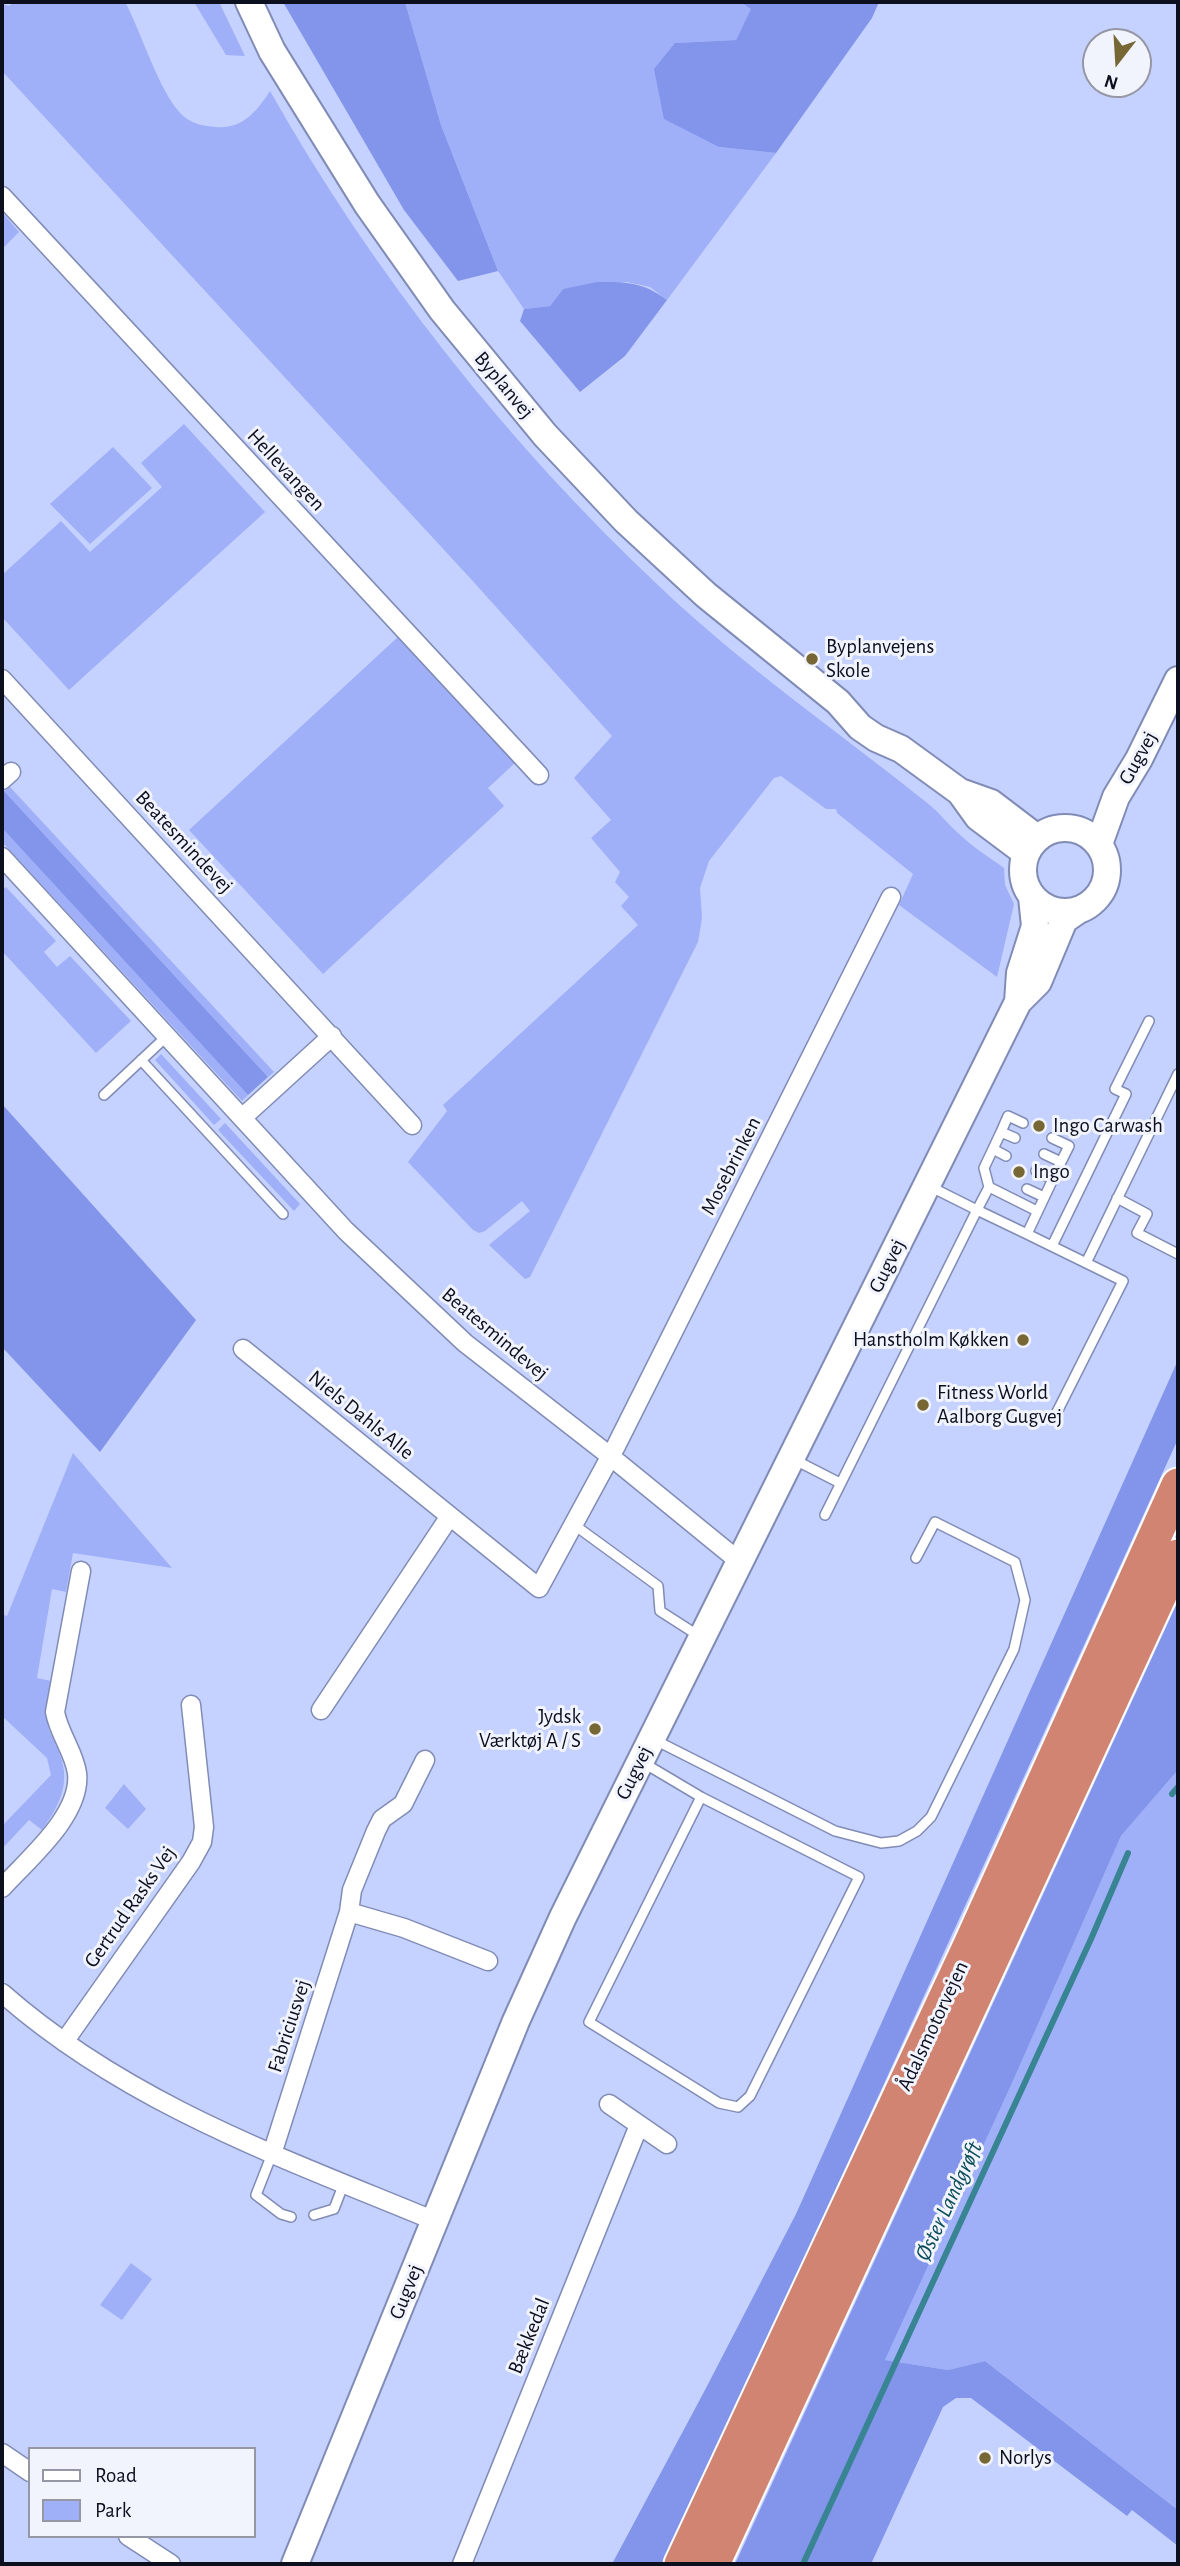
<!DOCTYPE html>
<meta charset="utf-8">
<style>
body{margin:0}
#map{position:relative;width:1180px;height:2566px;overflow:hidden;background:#c5d1fe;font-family:"Alegreya Sans",sans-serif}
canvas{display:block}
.frame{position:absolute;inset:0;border:4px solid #0b0f1e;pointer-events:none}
.legend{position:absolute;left:28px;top:2447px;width:228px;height:91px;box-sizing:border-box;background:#f1f4fd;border:2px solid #9598a4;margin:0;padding:9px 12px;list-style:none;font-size:21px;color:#0b0f1e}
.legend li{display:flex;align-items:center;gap:14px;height:35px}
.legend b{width:35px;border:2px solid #9598a4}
.north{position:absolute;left:1082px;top:28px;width:70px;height:70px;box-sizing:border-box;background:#f1f4fd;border:2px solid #9598a4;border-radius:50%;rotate:197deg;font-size:19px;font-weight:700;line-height:28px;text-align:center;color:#0b0f1e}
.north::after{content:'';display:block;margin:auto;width:24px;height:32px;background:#766735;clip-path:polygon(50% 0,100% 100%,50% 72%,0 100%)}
</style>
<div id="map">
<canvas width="1180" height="2566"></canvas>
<div class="frame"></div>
<ul class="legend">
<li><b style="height:9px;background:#fff"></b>Road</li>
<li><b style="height:19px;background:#9fb0f8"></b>Park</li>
</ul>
<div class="north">N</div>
</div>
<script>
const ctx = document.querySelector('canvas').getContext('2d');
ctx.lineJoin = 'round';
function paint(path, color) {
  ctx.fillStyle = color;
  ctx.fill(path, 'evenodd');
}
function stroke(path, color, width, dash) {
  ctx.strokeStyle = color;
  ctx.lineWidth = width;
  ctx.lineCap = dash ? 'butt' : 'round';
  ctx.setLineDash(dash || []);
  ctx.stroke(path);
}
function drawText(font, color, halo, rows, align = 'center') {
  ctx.font = font + ' "Alegreya Sans",sans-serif';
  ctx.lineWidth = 6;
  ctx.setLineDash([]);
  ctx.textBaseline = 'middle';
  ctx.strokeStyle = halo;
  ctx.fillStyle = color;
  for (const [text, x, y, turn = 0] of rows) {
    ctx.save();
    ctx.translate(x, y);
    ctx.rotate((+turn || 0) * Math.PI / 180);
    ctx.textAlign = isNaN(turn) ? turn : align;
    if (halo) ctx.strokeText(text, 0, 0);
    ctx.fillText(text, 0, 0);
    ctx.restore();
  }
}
const green = new Path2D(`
 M14,2H125C141,30 163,106 189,120C197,125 206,126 215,127C242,130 257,111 270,91C374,275 507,443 660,587C743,666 837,731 926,802C937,810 946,822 957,832C971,846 989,857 1004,868L1005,885L1014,904L997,977L899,905L913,874L837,813L836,809H826L781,776L774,778L709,861L700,888L702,918L698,942L530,1277L525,1279L489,1245L530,1211L522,1201L485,1231L479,1233L473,1230L408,1162L447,1111L443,1105L638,925L621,906L629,897L615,882L620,872L591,838L611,820L574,778L612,736L470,578L2,71V4L9,6Z
 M194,2H219L245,56L226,55Z
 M405,2H741L752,8L736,40L675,43L719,147L776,153L667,300L650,287L627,282L563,289L550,306L524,309L498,271L441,125Z
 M2,212L19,232L2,249Z
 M184,424L265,512L69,690L2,617V575L61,521L90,552L162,487L141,463Z
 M113,447L152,488L90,544L50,504Z
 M399,636L516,762L488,788L504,806L323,974L189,830Z
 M10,787L274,1072L268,1077L4,791Z
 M2,828L248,1095L242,1101L2,842Z
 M6,887L56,941L44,952L57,967L70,956L131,1021L96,1053L2,951V890Z
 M161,1054L221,1119L214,1125L155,1060Z
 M225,1123L300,1204L294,1211L218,1130Z
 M73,1453L172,1568L73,1553L66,1592L52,1589L37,1678L51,1681C48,1698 45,1713 49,1730C52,1738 57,1746 60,1755C71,1784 59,1806 42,1830L29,1820L2,1849V1826L51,1775L47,1758L2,1716V1614L7,1616Z
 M1178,1770V2510L985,2361L948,2370L885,2360L1013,2081L1121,1836Z
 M124,1784L146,1809L128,1829L105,1808Z
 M131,2263L152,2279L122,2320L100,2305Z`);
const forest = new Path2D(`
 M283,2H405L441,125L498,271L458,281L404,210Z
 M741,2H879L872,18L776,153L719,147L664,119L654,69L675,43L736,40L751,9Z
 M597,282C627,282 643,282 667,300L625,356L580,392L520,321L524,309L550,306L563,289Z
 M4,791L268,1077L248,1095L2,828V794Z
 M2,1104L196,1320L100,1452L2,1347Z
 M1178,1360V1439L665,2564H612L705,2390L796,2214Z
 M1178,1601V1770L1121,1836L1013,2081L885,2360L948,2370L985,2361L1178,2510V2546L1132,2510L1127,2516L971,2398H956L943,2407L871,2564H735Z`);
const stream = new Path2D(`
 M1172,1794L1178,1787
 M803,2564L1091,1939L1128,1853`);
const lane = new Path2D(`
 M141,1060L283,1214
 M104,1095L167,1036
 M1001,1132L1008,1116L1023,1123
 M1015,1138L1001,1132L984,1168L989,1187L977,1210L1027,1234L1061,1162L1044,1154
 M1052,1138L1069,1146L1061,1162
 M993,1149L1006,1156
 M1036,1171L1053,1179
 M989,1187L1037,1211
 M1027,1189L1044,1197
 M1117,1198L1147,1214L1137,1233L1178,1254
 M1027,1234L1123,1281L1057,1412
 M1052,1246L1126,1094L1115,1089L1149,1021
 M1086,1263L1178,1074
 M793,1459L840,1483
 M825,1515L977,1210L929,1186
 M573,1524L658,1586L660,1611L699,1636
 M653,1739L835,1831L881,1843L899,1841L917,1831L931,1817L1014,1649L1025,1600L1015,1562L935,1522L916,1558
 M642,1762L701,1797L859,1877L750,2096L738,2107L719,2103L589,2022L701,1797
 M272,2154L256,2195L281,2214L291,2217
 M314,2215L334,2209L344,2183`);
const street = new Path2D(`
 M2,196L539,775
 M2,679L412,1125
 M2,780L11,772
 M2,857L346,1231L465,1343L610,1456L740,1562
 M242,1118L332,1036
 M243,1349L539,1588L616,1446L891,897
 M321,1710L450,1516
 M2,1888C27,1860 82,1815 77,1773C74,1752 59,1734 55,1712L81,1571
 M349,1912L404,1928L488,1961
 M2,1993C128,2104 283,2158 435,2221
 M64,2042L191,1862L202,1842L204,1827L191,1705
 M609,2104L667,2144
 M272,2154L349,1912L352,1890L376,1831L382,1819L403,1804L425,1760
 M2,2453L30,2472
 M128,2536L171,2564
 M462,2564L639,2125`);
const secondary = new Path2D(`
 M249,2L272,51L367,204L442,310L545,435L626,521L706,595L838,702L860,727L876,738L901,749L960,792L991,803L1037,838
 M960,792L978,817L1026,853
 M1023 870a42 42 0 1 1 84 0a42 42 0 1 1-84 0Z
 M1099,844L1116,797L1139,759L1178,680
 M1018,1002L1020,973L1035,926L1032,897
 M295,2564L516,2021L563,1917L1018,1002L1038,982L1064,920L1077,911`);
const highway = new Path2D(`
 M681,2564L969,1947L1178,1485
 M713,2564L1178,1556`);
const markers = [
 [812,659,7,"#766735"],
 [1039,1126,7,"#766735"],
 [1019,1172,7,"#766735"],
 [1023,1340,7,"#766735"],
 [923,1405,7,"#766735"],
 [595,1729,7,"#766735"],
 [985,2458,7,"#766735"]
];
const streetNames = [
 ["Byplanvej",504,385,50],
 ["Hellevangen",286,470,47],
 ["Gugvej",1138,758,-61],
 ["Beatesmindevej",184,842,47],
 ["Mosebrinken",731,1166,-63],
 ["Gugvej",887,1266,-64],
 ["Beatesmindevej",495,1334,40],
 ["Niels Dahls Alle",361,1415,39],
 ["Gugvej",634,1773,-64],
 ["Gertrud Rasks Vej",130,1907,-55],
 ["Fabriciusvej",289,2026,-72],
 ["Ådalsmotorvejen",933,2026,-65],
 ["Gugvej",406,2292,-68],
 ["Bækkedal",529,2336,-68]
];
const poiNames = [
 ["Byplanvejens",826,647],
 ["Skole",826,671],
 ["Ingo Carwash",1053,1126],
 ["Ingo",1033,1172],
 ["Hanstholm Køkken",1009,1340,"right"],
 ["Fitness World",937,1393],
 ["Aalborg Gugvej",937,1417],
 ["Jydsk",581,1717,"right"],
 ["Værktøj A / S",581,1741,"right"],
 ["Norlys",999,2458]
];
const waterNames = [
 ["Øster Landgrøft",949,2201,-65]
];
paint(green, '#9fb0f8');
paint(forest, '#8295eb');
stroke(stream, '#398493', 6);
stroke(lane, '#818cb6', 12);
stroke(street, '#818cb6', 21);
stroke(secondary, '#818cb6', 30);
stroke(highway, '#fff', 37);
stroke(lane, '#fff', 9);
stroke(street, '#fff', 18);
stroke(secondary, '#fff', 26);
stroke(highway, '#d28472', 33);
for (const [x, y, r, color] of markers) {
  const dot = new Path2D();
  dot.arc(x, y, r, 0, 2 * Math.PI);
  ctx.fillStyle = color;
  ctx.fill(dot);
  stroke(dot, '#f1f4fd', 2.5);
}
drawText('21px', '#0b0f1e', '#f1f4fd', streetNames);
drawText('21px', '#0b0f1e', '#f1f4fd', poiNames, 'left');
drawText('italic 23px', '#0a4c58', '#f1f4fd', waterNames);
</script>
